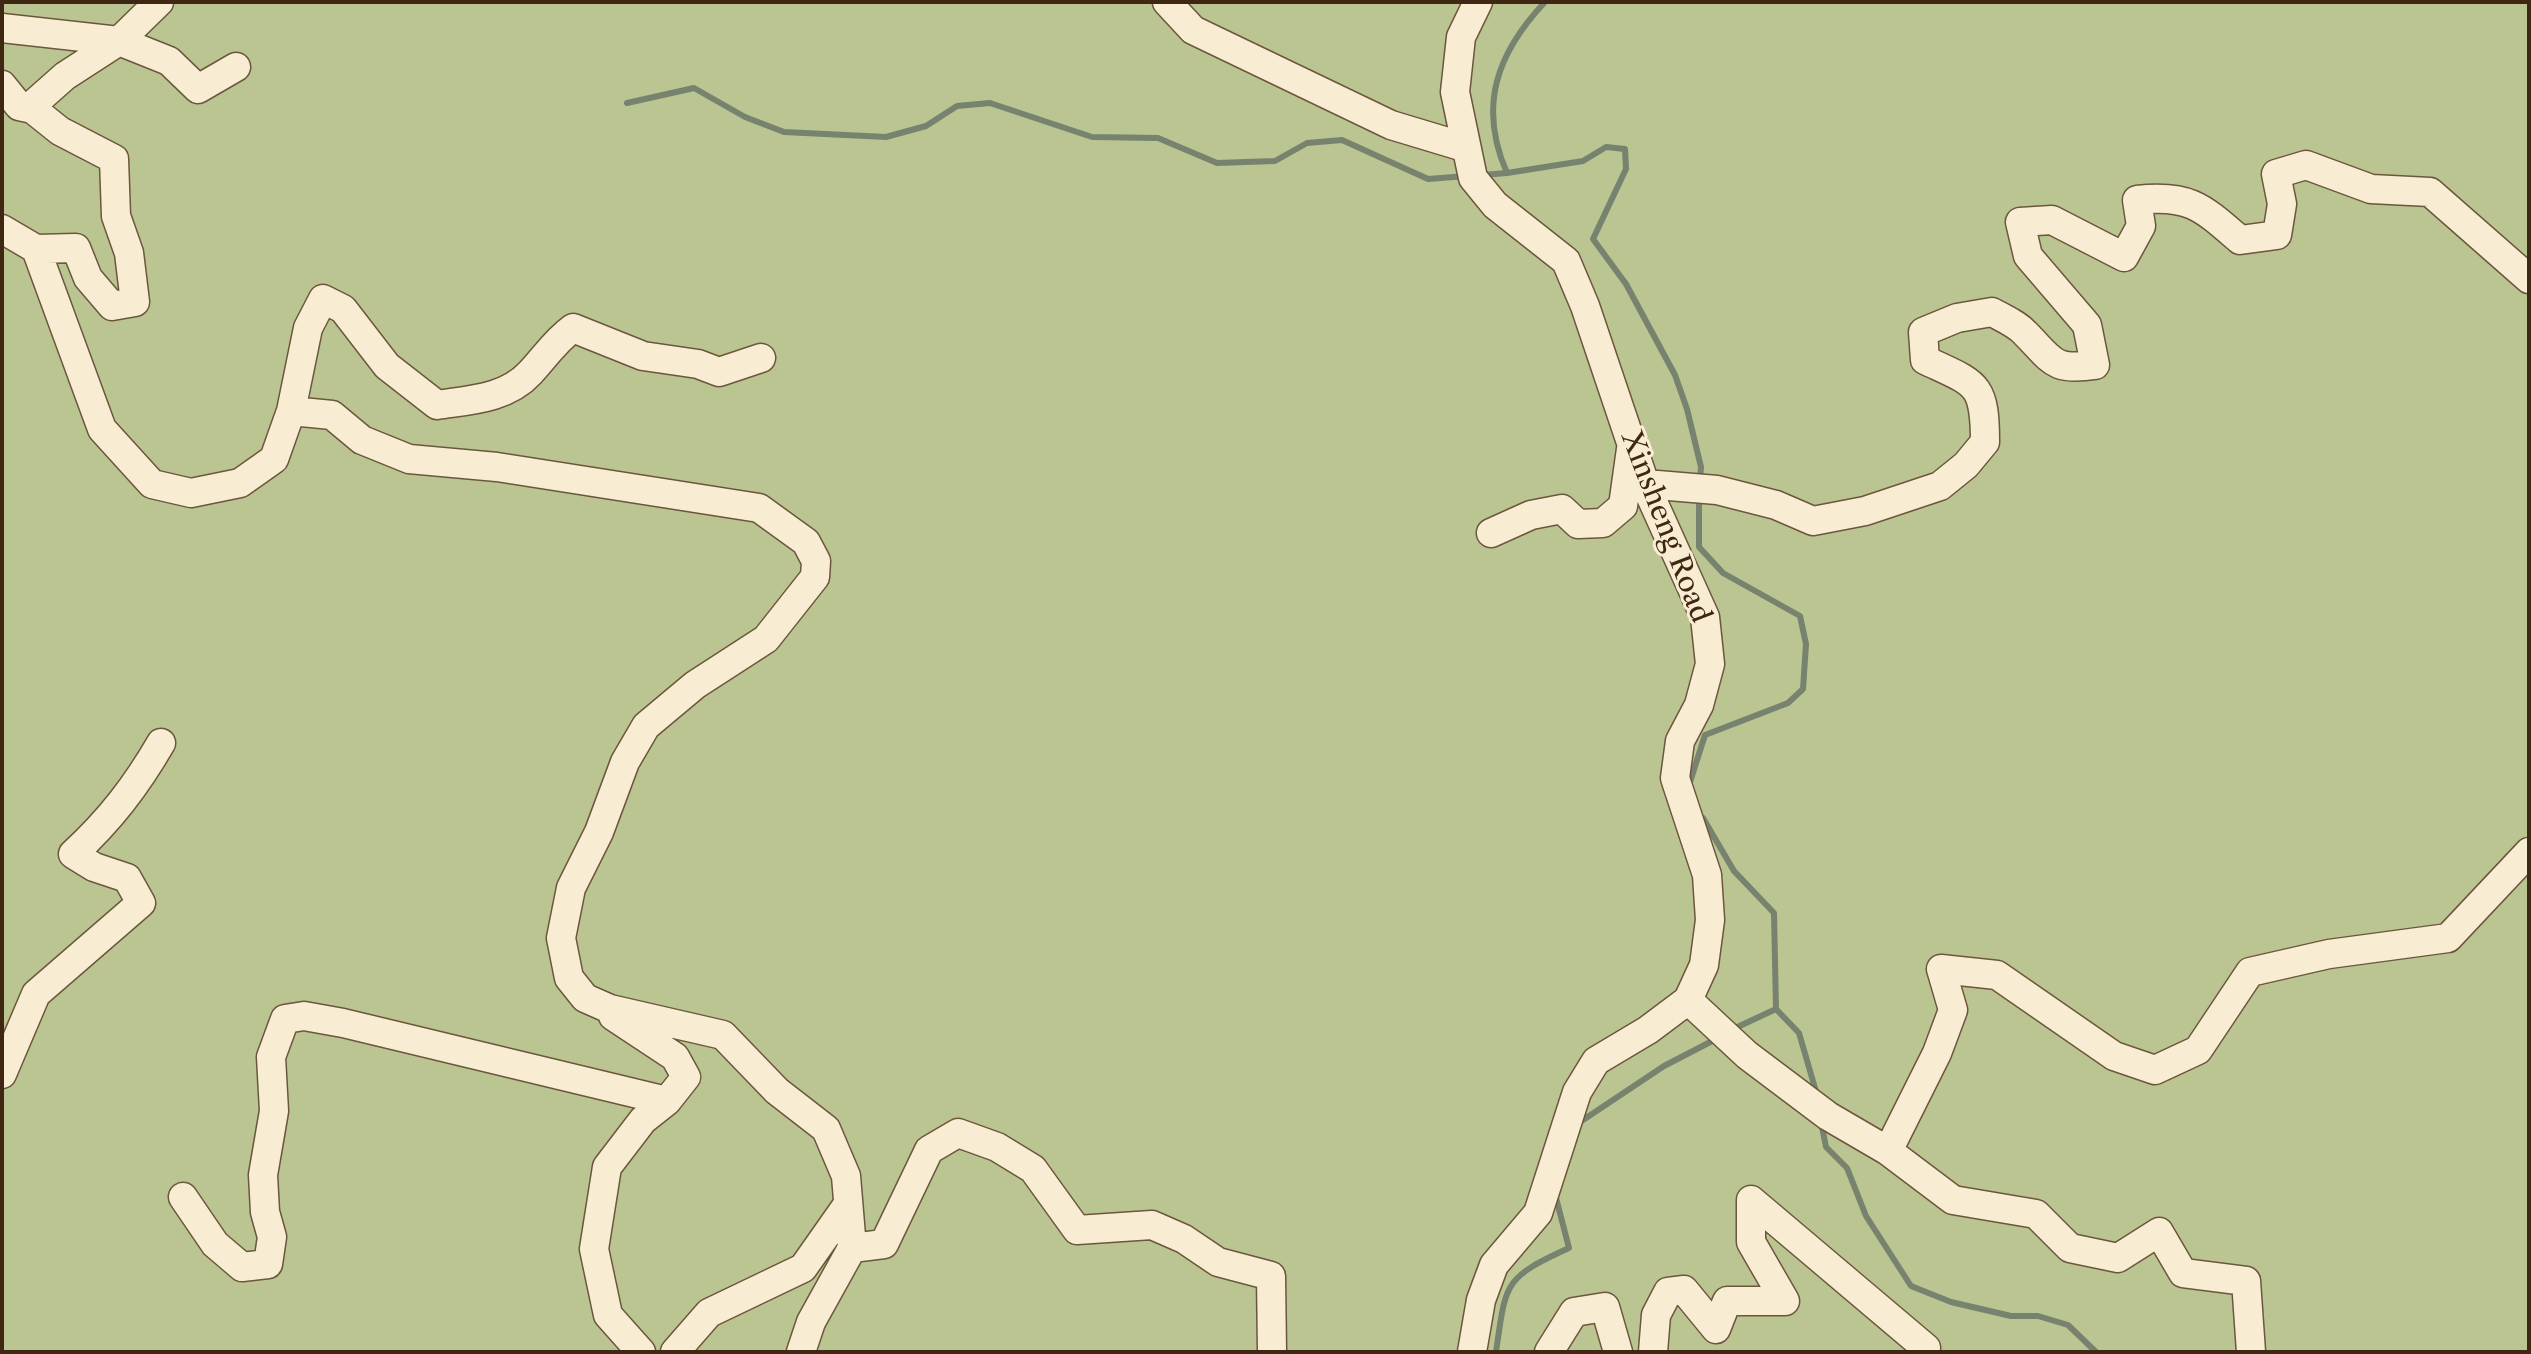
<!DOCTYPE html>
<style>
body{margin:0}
#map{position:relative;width:2531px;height:1354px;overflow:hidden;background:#f4e4bb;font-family:"Libre Caslon Text",serif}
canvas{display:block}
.frame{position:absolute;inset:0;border:4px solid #3f2713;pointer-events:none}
</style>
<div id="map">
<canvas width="2531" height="1354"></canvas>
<div class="frame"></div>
</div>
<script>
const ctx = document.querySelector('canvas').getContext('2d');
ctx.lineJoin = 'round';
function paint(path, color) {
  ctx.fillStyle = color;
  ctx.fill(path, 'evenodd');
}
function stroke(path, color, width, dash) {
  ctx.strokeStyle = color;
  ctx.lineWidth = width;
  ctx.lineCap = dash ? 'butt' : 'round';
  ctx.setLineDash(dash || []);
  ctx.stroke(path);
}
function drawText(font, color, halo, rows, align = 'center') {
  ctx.font = font + ' "Libre Caslon Text",serif';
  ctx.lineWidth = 6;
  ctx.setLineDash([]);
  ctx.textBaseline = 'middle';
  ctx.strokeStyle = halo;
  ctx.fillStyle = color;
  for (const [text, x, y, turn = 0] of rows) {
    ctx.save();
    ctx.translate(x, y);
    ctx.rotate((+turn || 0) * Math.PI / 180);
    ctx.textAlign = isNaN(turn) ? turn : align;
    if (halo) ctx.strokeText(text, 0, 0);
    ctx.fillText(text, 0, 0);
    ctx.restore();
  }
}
const green = new Path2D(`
 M2,2H2529V1352H2Z`);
const stream = new Path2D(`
 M1545,2C1496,54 1478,107 1507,173L1583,161L1606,147L1625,149L1626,169L1593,239L1626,284L1675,375L1687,409L1701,467L1700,480
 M627,103L694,88L745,117L784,132L886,137L926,126L957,106L990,103L1092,137L1158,138L1217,163L1275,161L1307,143L1342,140L1428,179L1467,176
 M1482,175L1507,173
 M1690,782L1705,735L1788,703L1803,689L1806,644L1800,616L1723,573L1699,547V495
 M1703,818L1734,871L1774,913L1776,1009L1731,1030
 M1776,1009L1799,1033L1817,1095
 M1821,1122L1826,1147L1847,1168L1866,1216L1911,1286L1951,1302L2011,1316H2038L2068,1325L2096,1352
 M1577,1124L1664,1066L1718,1038
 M1496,1352C1506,1283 1503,1278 1569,1248L1555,1194`);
const minor = new Path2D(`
 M1167,2L1193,30L1391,125L1464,147
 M2,28L119,41L169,61L198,89L236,67
 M2,85L19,106L33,109
 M2,229L36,249L102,429L152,484L191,493L240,483L274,459L291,411L308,328L323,299L343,309L387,366L437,405C469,400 506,399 530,373C545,357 555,341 573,328L643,356L698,364L719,372L761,358
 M36,249L76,248L88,278L112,306L135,302L129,253L116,216L114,159L60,131L30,107L65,76L119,41L159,2
 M291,411L332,415L362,440L409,459L497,467L759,508L806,542L816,561L815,577L766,639L695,685L646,726L625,762L599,832L571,888L561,938L569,978L585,998L610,1009L723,1035L777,1091L826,1129L846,1176L852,1248L811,1322L801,1352
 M1645,484L1717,490L1776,505L1813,521L1865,511L1940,486L1966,465L1985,442C1985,382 1976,384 1925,360L1923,332L1957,318L1992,312C2003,318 2017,324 2025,333C2053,361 2052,371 2095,365L2087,325L2028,256L2020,222L2052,220L2124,257L2141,226L2137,200C2189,194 2202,207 2240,240L2277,235L2282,204L2276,174L2306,165L2371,189L2430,192L2529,279
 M1491,533L1531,515L1562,509L1578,524L1603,523L1623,506L1631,449
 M1688,1000L1747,1055L1828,1116L1888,1151L1953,1200L2036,1214L2070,1248L2118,1258L2159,1232L2183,1273L2246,1281L2251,1352
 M613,1016L675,1057L686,1077L667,1101
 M2,1074L36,994L141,903L127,878L94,867L73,854C110,820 136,786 161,743
 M1888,1151L1937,1053L1953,1010L1941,969L1997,975L2114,1056L2155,1070L2198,1050L2250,972L2329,954L2448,938L2529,852
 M183,1197L215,1244L242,1267L268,1264L272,1237L265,1212L263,1175L274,1111L271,1057L285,1019L304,1016L343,1023L667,1101L643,1120L607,1167L594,1249L608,1315L641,1352
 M852,1248L884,1244L929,1150L958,1133L997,1147L1033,1169L1077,1230L1152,1225L1184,1239L1218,1262L1271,1276L1272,1352
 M675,1352L709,1313L803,1268L848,1204
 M1472,1352L1481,1300L1494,1265L1538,1213L1577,1092L1596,1061L1648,1030L1688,1000L1704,965L1710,920L1707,875L1675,778L1680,741L1699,705L1710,664L1705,617L1645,484L1585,306L1566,261L1495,205L1473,178L1455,92L1461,37L1478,2
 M1549,1352L1574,1312L1605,1307L1618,1352
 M1653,1352L1656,1315L1668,1292L1684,1290L1716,1329L1727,1301H1785L1751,1242V1200L1926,1348`);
const streetNames = [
 ["Xinsheng Road",1665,527,69]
];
paint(green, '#bac591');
stroke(stream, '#77826f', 6);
stroke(minor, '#6c563d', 31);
stroke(minor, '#f8edd3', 28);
drawText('28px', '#3f2713', '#f8edd3', streetNames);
</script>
